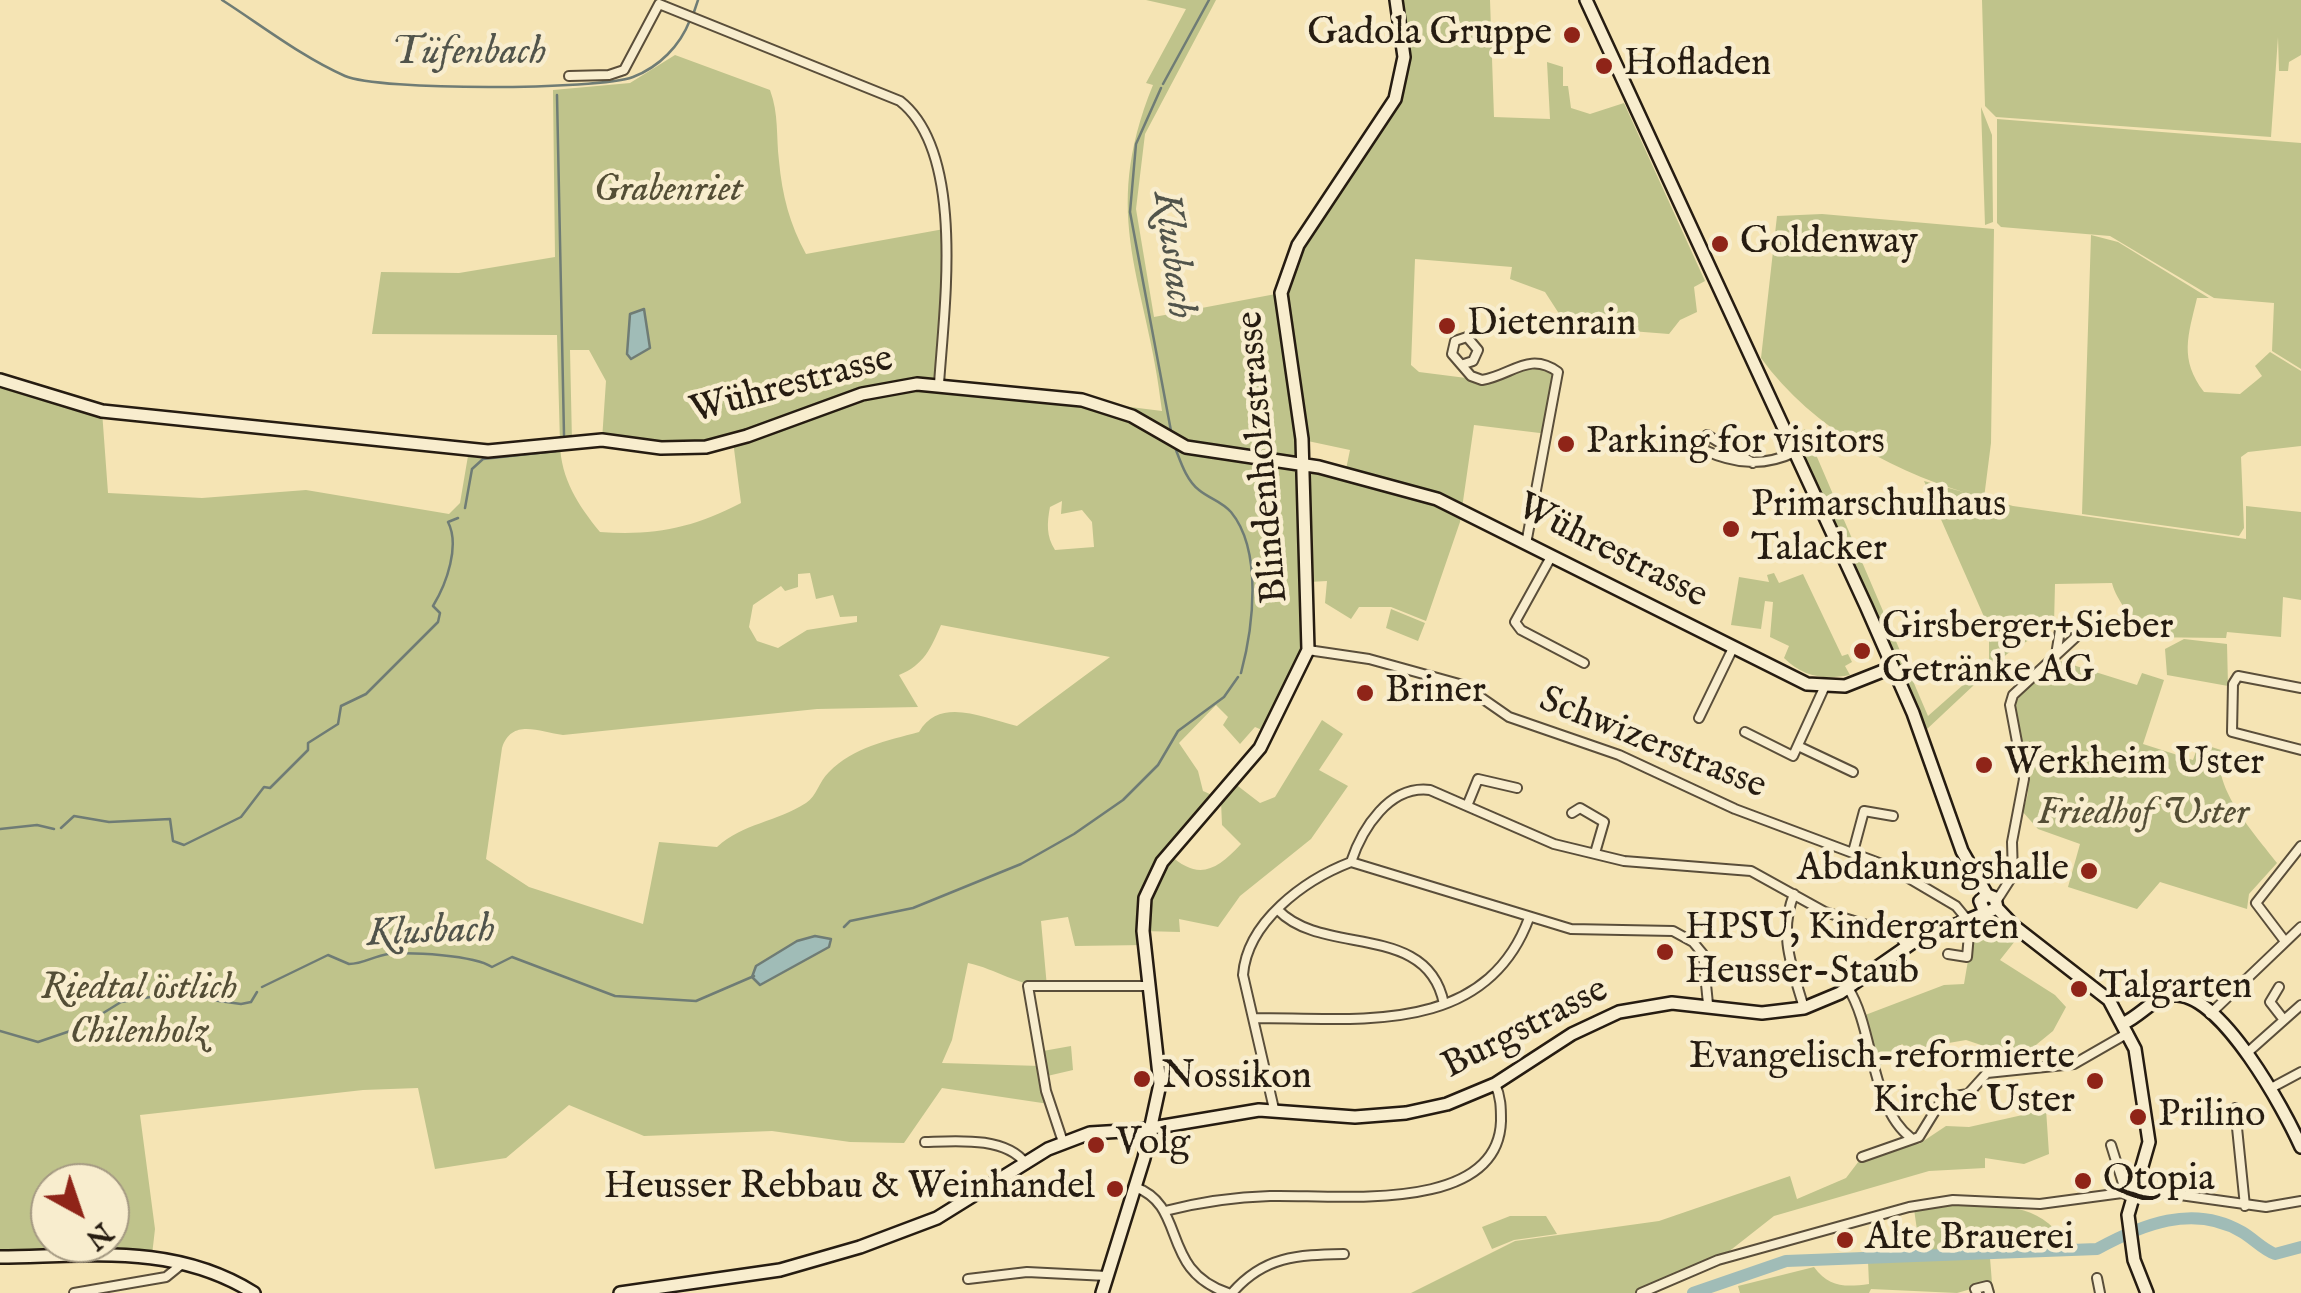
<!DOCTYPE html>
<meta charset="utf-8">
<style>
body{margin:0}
#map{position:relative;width:2301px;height:1293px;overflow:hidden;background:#f5e4b4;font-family:"IM FELL English",serif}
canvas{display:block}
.north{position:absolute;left:30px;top:1163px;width:100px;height:100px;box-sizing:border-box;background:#f8edce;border:2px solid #a49982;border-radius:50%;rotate:140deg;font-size:28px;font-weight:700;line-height:40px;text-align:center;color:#261c11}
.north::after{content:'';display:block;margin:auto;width:35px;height:45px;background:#8f2418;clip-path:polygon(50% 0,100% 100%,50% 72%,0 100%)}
</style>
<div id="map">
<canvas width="2301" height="1293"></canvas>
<div class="north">N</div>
</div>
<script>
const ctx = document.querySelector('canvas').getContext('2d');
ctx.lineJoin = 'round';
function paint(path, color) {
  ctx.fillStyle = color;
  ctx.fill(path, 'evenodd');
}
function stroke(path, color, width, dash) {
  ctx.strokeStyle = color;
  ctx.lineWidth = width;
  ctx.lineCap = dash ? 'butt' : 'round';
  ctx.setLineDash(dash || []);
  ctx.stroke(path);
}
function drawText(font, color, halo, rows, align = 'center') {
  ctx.font = font + ' "IM FELL English",serif';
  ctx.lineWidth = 9;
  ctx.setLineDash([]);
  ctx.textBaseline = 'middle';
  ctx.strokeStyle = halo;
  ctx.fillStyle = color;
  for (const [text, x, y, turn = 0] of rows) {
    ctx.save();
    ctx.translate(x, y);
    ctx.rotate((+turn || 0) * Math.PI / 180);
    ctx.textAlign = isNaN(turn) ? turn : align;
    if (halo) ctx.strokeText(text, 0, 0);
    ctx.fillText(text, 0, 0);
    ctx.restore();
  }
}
const green = new Path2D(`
 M1146,0H1216L1145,134L1136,209L1154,317L1281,293L1284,276L1400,84L1396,0H1490L1494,117L1550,119L1547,62L1563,67V86H1568L1571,108L1590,114L1624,103L1705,281L1694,287L1697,312L1680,320L1669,334L1567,326L1545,292L1510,279L1512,267L1415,259L1411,365L1419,372L1482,380L1526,362L1558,372L1548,434L1474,425L1460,522L1426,621L1391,607H1359L1351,619L1325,603L1327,581L1309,582V640L1269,733L1255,727L1240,744L1223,725L1228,717L1216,705L1179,743L1198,771L1203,791L1221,799L1234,783L1260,803L1275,797L1322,720L1343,734L1319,770L1348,786L1311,839L1240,896L1218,927L1179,919L1180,932L1143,931L1145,945L1075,946L1068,917L1041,921L1047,987C1019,986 996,969 968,963L952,1040L942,1063L1040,1066L1043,1051L1071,1046L1073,1070L1043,1077L1049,1104L942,1088L904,1143L850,1142L772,1131L644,1136L569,1105L506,1158L435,1169L418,1088L363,1090L140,1115L155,1229L152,1255L0,1257V380L102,411L108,493L202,498L306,490L449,514L460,503L469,450L560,443L557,335L372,334L381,272L459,273L555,257L553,90L630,83L675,55L770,90C779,114 776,136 779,161C782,195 790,225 806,254L944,229L939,383L1162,411C1148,282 1098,219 1153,85L1146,83L1186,9ZM570,350H589L606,381L602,440L706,447L733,441L741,503C693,528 654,536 600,532C578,505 561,479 560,444L572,442ZM1303,440L1350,450L1345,474L1304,464ZM1062,501L1061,514L1082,510L1092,522L1094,547L1055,550C1046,536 1047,523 1050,507ZM810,573L816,599L833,595L840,617L857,616V622L807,630L778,648L757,641L749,627L753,605L781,586L785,591L798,587V574ZM941,625L1110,657L1017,726C983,718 940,696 919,732C886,741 854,747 829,772C819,781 817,796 806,803C777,822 743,823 717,847L659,842L643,924L529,887L486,859L502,748C512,717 541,733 563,735L817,709L918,707L899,675C924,665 931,648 941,625ZM1221,801L1222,825L1241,844C1216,871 1198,881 1169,854ZM50,1183H110V1243H50Z
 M1982,0H2301V55L2289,62L2288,71H2279L2278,37L2271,137L1996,117L1985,106Z
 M1981,107L1992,135L1993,222L1985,225Z
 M1997,119L2301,143V369L2272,351L2274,303L2214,298L2110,236L2001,227L1997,223Z
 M1822,214L1994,229L1991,443L1984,498C1900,476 1813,430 1761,358L1777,216Z
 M2091,235L2118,242L2209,298H2197C2188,336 2179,359 2204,392L2240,394L2262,376L2255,366L2270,352L2301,371V446L2248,452L2241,457L2244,528L2239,536L2082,514Z
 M1805,429L1928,716L1989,662V628L1924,481L2013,506L2246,539V506L2301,512V600L2283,597L2281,637L2227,632L2226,638L2136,637C2135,617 2117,603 2112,583L2055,584L2054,624L2007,654L1926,730L1793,437Z
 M1774,573L1779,583L1803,574L1842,656L1848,654L1852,662L1845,666L1850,675C1824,680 1803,677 1784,658L1789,646L1770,637L1773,602L1765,601L1761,629L1731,625L1739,577L1769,582L1767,575Z
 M1391,609L1425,623L1418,641L1386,628Z
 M2184,639L2227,644L2228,686L2167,675L2165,649Z
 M2060,661L2137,685L2142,673L2164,680L2143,744L2193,760L2199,743L2221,750C2211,788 2256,835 2277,863L2249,894L2247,909L2160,882L2137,909L2068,887L2080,844L2038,829L2022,811C2044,771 2003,726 2019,697C2027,682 2047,671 2060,661Z
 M1996,932L2015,941L2000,960L2055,995L2066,1007L2053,1031L2031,1049L2042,1066L1982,1075L1978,1063L1984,1046L1966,1040L1908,1050L1902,1044L1875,1071L1860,1017L1944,985L1964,984L1972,937L1993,938Z
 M2029,1107L2046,1109L2049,1154L2024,1164L1985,1158V1168L1929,1171L1774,1216L1718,1260L1641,1293H1411L1515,1241L1659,1221L1790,1176L1797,1199L1846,1178L1862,1157L1911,1138L1919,1144L1946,1126L1969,1127L2027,1114Z
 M1963,1205C2008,1205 2045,1205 2069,1249L1920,1251L1914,1209Z
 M1510,1216H1546L1557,1234L1514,1240L1492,1249L1482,1227Z
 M1990,1258L1992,1283L1957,1293L1871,1289L1869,1293H1740L1738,1286L1814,1267C1829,1288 1846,1287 1869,1284L1868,1261Z`);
const water = new Path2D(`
 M644,309L650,348L631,359L627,354L630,314Z
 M815,936L831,939L829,947L760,985L752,977L756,966L797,941Z`);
const stream = new Path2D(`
 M222,0C261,25 302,57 345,76C379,91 598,90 633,77C659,67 680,46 690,20
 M694,12L698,0
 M1163,84L1209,0
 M1161,88L1136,144L1130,212L1171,431
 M557,95L564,435
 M1176,450C1181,463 1187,481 1199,490C1210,499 1221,501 1231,512C1263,551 1253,628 1241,673
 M465,508L472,469L483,459L556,451
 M61,828L74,816L109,822L170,819L173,841L184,845L241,817L264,787L270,788L308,750V743L338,724L341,706L366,694L438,622L440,613L433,606C447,583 460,545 448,522L458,518
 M0,829L37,825L54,829
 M844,927L850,921L913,908L1021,864L1074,834L1123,800L1158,765L1178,731L1224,697L1238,677
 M262,987L328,955L349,964C363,964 374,956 388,954C412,952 473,955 492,967L512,957L615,996L696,1001L754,976
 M0,1031L38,1042L79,1028L121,1002L168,994L241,1004L251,1002L257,992`);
const river = new Path2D(`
 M1693,1293L1786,1261L2097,1249C2141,1225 2193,1203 2242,1232C2254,1239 2262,1249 2275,1254L2301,1247`);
const street = new Path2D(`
 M569,76L609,75L624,70L659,4L900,101C966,153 944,308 939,384
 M1464,364L1473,361L1478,350L1467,337L1455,341L1452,354L1471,376L1482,380C1512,375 1529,351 1558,372L1526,544
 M1753,463L1707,435L1703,438L1704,450C1735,464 1764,467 1795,452
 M1551,557L1515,622L1521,630L1584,663
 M1308,650L1369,659L1463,685L1509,717L1619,755L1735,809L1890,867L1956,906L1970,923L1967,957L1948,954
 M2301,688L2238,676L2233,684L2232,732L2301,750
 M1699,718L1733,648
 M1745,732L1793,756L1824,688
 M1798,746L1853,772
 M1467,806L1478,779L1517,788
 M1572,813L1580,808L1604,822L1595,853
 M1853,852L1864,811L1893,816
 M1351,862C1362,829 1389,785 1430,790L1554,844L1624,861L1751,871L1825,912L1899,935L1906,946
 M1794,894C1778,935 1792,967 1804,1008
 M1997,900L2013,875L2012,842L2024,779L2010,705L2013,695L2078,635V627L2060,630L2056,655
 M1278,910C1323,957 1428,921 1444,1004
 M2284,940L2256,903L2301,846
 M2279,987L2270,1002L2284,1020
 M1848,988C1874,1028 1870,1107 1911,1138
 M2210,1014L2301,927
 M1254,1018C1358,1018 1485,1037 1529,918
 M2247,1053L2301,1005
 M2273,1087L2301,1072
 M2235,1108L2245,1206
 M1274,1109L1243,975C1247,922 1304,880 1351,862L1571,929L1673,931L1693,942L1703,954L1708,1004
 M925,1142C955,1141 1006,1136 1026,1164
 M1063,1142L1046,1091L1028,986H1150
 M2111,1145L2126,1193
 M1862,1157L1919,1137L1943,1098L1968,1094L1987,1073L2074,1064L2128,1033
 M1135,1187C1188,1206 1159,1270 1228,1293
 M2137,1189L2266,1207L2301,1201
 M1165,1211C1200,1202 1234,1197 1270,1196C1333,1194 1498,1216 1501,1121C1501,1108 1501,1097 1495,1084
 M2097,1278L2100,1293
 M968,1279L1027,1272L1107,1276
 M74,1293L166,1277L182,1264
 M1232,1293C1264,1256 1297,1255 1344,1254
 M1641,1293L1718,1260L1909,1207L1953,1200L2040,1204L2122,1193L2132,1197
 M1977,1293L1975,1289L1987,1286L1989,1293`);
const secondary = new Path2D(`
 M1586,0L1866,606L1913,713L1962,851L1987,895
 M0,380L102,411L488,451L602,440L661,448L706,447L747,436L862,394L917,384L1082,400L1132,416L1186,447L1319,467L1437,499L1807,684L1845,686L1893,667
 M1997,908L1985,913L1980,901L1987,895L1995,898L1997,908L2014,926L2109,1000L2135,1049L2149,1142L2128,1215L2134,1260L2147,1293
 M2124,1023C2142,1015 2157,993 2177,995C2223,997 2284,1109 2301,1147
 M0,1257C89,1256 174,1243 254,1293
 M620,1293L780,1270L860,1247L937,1218L1048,1149L1090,1133L1140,1130L1259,1110L1355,1117L1406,1113L1447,1104L1495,1084L1572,1034L1619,1012L1672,1003L1762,1013L1804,1008L1840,993L1912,943L1985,913
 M1102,1293L1144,1158L1160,1084L1143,931L1145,898L1162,862L1260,748L1308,650L1302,439L1281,293L1298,245L1395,99L1404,57L1396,0`);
const markers = [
 [1572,35,10,"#8f2418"],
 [1604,66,10,"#8f2418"],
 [1720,244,10,"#8f2418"],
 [1447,326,10,"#8f2418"],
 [1566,444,10,"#8f2418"],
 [1731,529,10,"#8f2418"],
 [1862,651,10,"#8f2418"],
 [1365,693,10,"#8f2418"],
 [1984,765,10,"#8f2418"],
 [2089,871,10,"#8f2418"],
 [1665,952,10,"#8f2418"],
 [2079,989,10,"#8f2418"],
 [1142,1079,10,"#8f2418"],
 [2095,1081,10,"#8f2418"],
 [2138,1117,10,"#8f2418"],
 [1096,1145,10,"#8f2418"],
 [2083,1181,10,"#8f2418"],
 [1115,1189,10,"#8f2418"],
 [1845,1240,10,"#8f2418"]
];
const poiNames = [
 ["Gadola Gruppe",1552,35,"right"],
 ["Hofladen",1624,66],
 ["Goldenway",1740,244],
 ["Dietenrain",1467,326],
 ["Parking for visitors",1586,444],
 ["Primarschulhaus",1751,507],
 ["Talacker",1751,551],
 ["Girsberger+Sieber",1882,629],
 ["Getränke AG",1882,673],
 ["Briner",1385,693],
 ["Werkheim Uster",2004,765],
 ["Abdankungshalle",2069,871,"right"],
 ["HPSU, Kindergarten",1685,930],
 ["Heusser-Staub",1685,974],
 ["Talgarten",2099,989],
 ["Evangelisch-reformierte",2075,1059,"right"],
 ["Kirche Uster",2075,1103,"right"],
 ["Nossikon",1162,1079],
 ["Prilino",2158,1117],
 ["Volg",1116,1145],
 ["Qtopia",2103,1181],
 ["Heusser Rebbau & Weinhandel",1095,1189,"right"],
 ["Alte Brauerei",1865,1240]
];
const parkNames = [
 ["Grabenriet",668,192],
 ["Friedhof Uster",2143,815],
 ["Riedtal östlich",139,990],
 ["Chilenholz",139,1034]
];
const streetNames = [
 ["Wührestrasse",792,387,-15],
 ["Blindenholzstrasse",1265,457,-95],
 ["Wührestrasse",1611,553,27],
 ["Schwizerstrasse",1652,745,22],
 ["Burgstrasse",1526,1030,-27]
];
const waterNames = [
 ["Tüfenbach",469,55],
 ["Klusbach",1171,255,83],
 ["Klusbach",431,934,-2]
];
paint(green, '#bfc38b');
paint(water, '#a0bcb7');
stroke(water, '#6f7c75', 2.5);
stroke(stream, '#6f7c75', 2.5);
stroke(river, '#a0bcb7', 12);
stroke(street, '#5a4e3a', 12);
stroke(secondary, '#261c11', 16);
stroke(street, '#f8edce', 8);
stroke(secondary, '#f8edce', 11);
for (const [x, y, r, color] of markers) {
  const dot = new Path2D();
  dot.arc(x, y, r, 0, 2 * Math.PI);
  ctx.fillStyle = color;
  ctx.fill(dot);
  stroke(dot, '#f8edce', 4);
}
drawText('38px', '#261c11', '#f8edce', poiNames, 'left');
drawText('italic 38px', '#544e36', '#f8edce', parkNames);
drawText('38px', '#261c11', '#f8edce', streetNames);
drawText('italic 40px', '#51544b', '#f8edce', waterNames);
</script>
